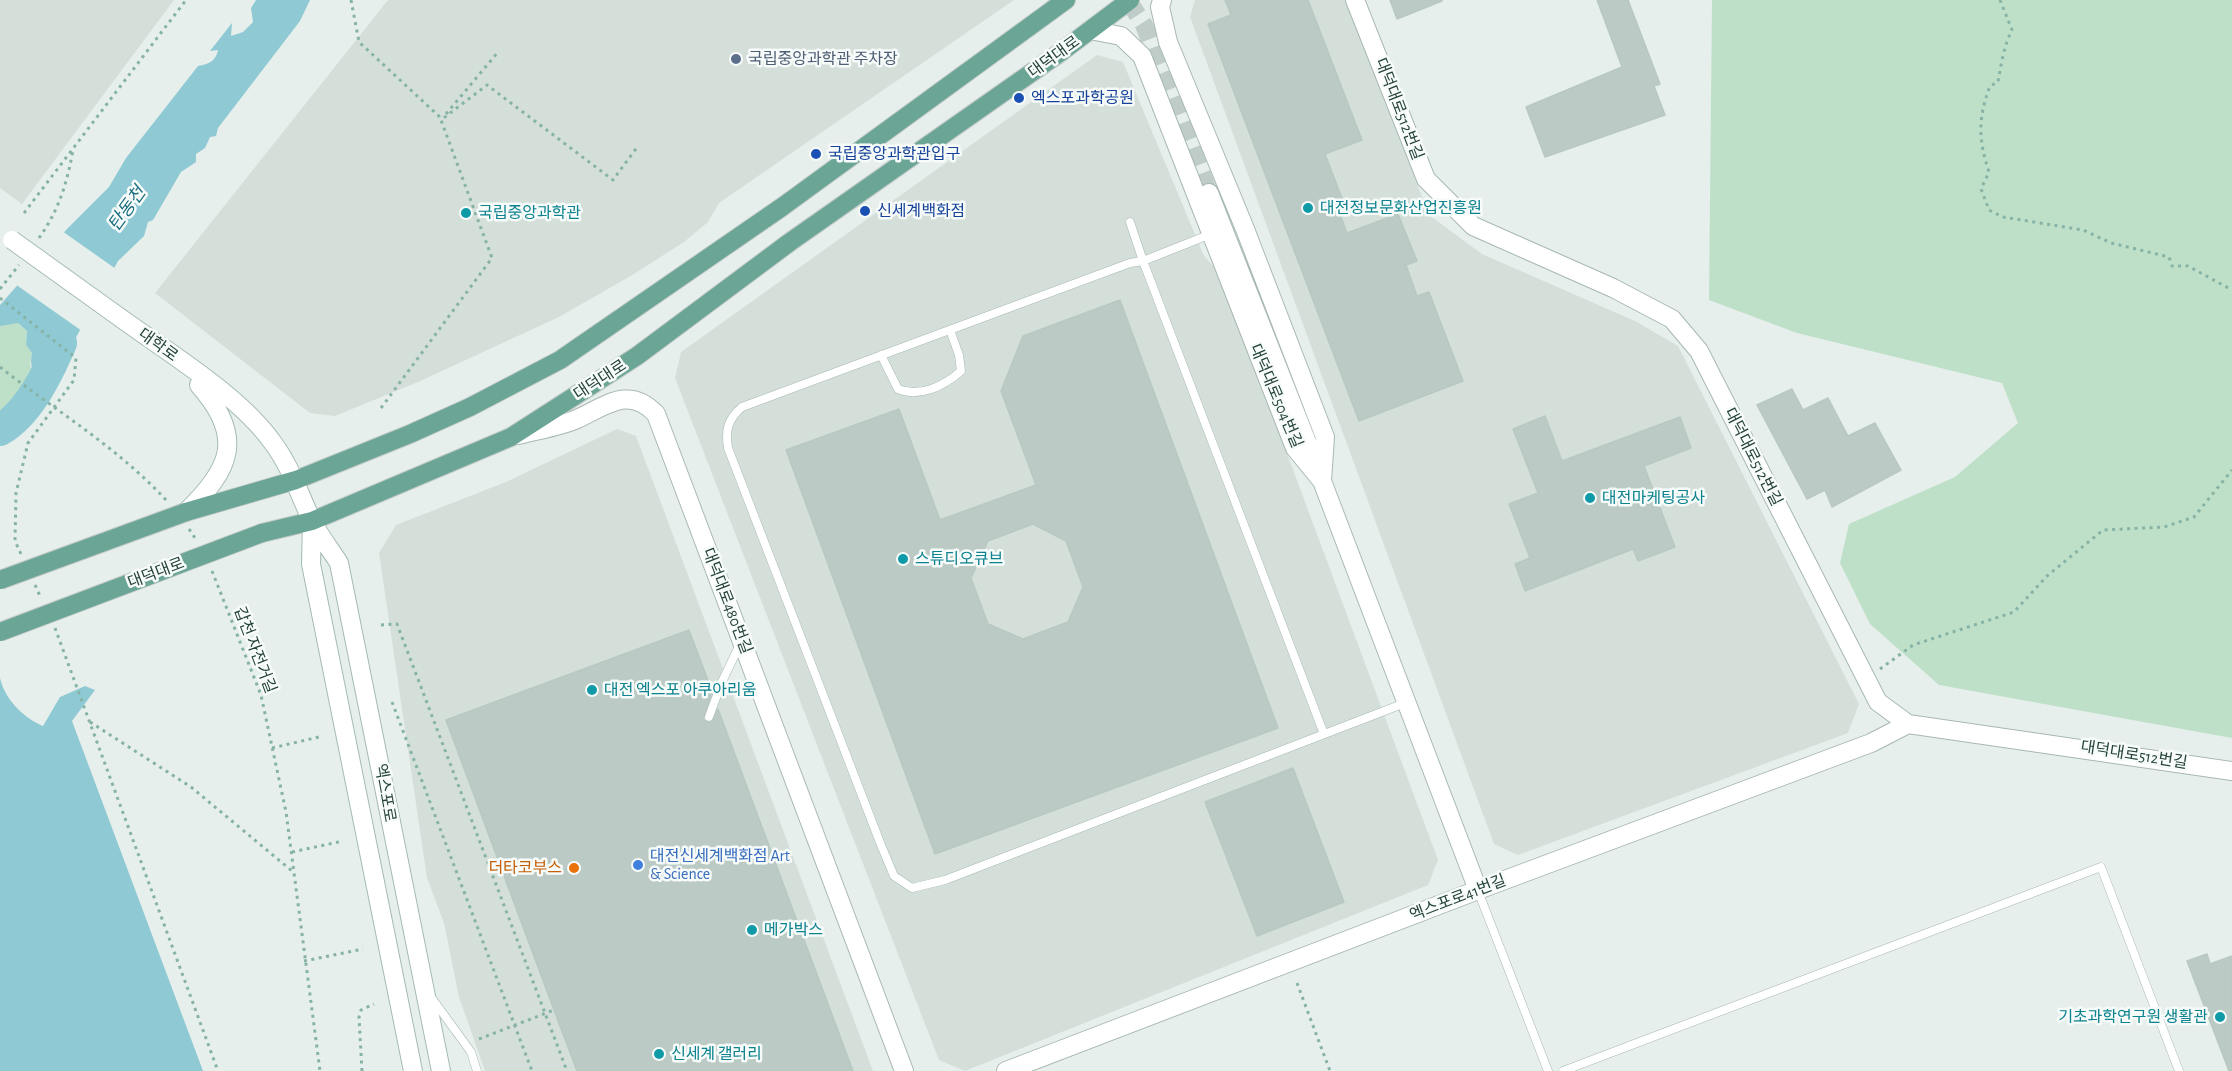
<!DOCTYPE html>
<meta charset="utf-8">
<style>
body{margin:0}
canvas{display:block;background:#e6efeb}
</style>
<canvas width="2232" height="1071"></canvas>
<script>
const ctx = document.querySelector('canvas').getContext('2d');
ctx.lineJoin = 'round';
function paint(path, color) {
  ctx.fillStyle = color;
  ctx.fill(path, 'evenodd');
}
function stroke(path, color, width, dash) {
  ctx.strokeStyle = color;
  ctx.lineWidth = width;
  ctx.lineCap = dash ? 'butt' : 'round';
  ctx.setLineDash(dash || []);
  ctx.stroke(path);
}
function drawText(font, color, halo, rows, align = 'center') {
  ctx.font = font + ' "Alegreya Sans","Noto Sans KR",sans-serif';
  ctx.lineWidth = 5;
  ctx.setLineDash([]);
  ctx.textBaseline = 'middle';
  ctx.strokeStyle = halo;
  ctx.fillStyle = color;
  for (const [text, x, y, turn = 0] of rows) {
    ctx.save();
    ctx.translate(x, y);
    ctx.rotate((+turn || 0) * Math.PI / 180);
    ctx.textAlign = isNaN(turn) ? turn : align;
    if (halo) ctx.strokeText(text, 0, 0);
    ctx.fillText(text, 0, 0);
    ctx.restore();
  }
}
const built = new Path2D(`
 M0,0H174L22,204L0,188Z
 M388,0H1014L719,203L708,222L684,242L634,274L559,317L418,382L335,416L310,413L155,293Z
 M1195,0H1348L1429,215L1482,254L1635,321L1678,346L1859,704L1848,733L1518,855L1494,844L1190,17Z
 M1097,55L1123,62L1204,256L1220,273L1438,860L1428,885L965,1071L939,1060L675,378L681,352Z
 M617,429L636,436L873,1071H485L459,997L444,923L427,878L379,553L396,525L506,482Z`);
const green = new Path2D(`
 M1712,0H2232V738L1939,685L1870,624L1840,563L1849,524L1955,477L2018,423L2002,383L1797,333L1709,300Z
 M4,323H18L27,331L26,345L32,353L30,365L37,378L17,406L0,420V326Z`);
const water = new Path2D(`
 M256,0H310L300,21L218,128L216,136L210,137L205,148L196,154V162L181,172L153,220L148,222L144,236L118,261L74,341L75,347L67,357L66,371L52,390C38,379 28,372 32,353L26,345L27,331L18,323L0,326V305L67,229L109,187L126,158L198,66C209,64 216,61 218,50L210,51L232,23L231,36L243,32L253,22L251,8Z
 M0,678C5,700 24,718 43,726L60,697L85,686L95,690L72,721L203,1071H0Z`);
const pier = new Path2D(`
 M62,231L116,269L82,331L15,284Z`);
const river = new Path2D(`
 M0,430C29,413 48,373 61,343`);
const building = new Path2D(`
 M1225,0H1308L1362,140L1325,154L1343,201L1336,204L1347,233L1398,214L1417,261L1406,265L1417,296L1429,292L1463,381L1359,421L1208,24L1231,15Z
 M1390,0H1442V1L1397,19Z
 M1597,0H1628L1660,84L1654,86L1665,115L1545,157L1526,107L1622,67Z
 M1120,300L1278,728L935,854L786,450L899,409L940,520L1036,485L1001,391L1023,336ZM1033,524L1066,541L1083,587L1068,622L1023,639L988,624L971,578L988,541Z
 M1792,389L1803,410L1828,398L1848,436L1875,423L1901,470L1832,507L1825,490L1807,499L1757,405Z
 M1545,416L1562,461L1680,417L1691,448L1644,466L1675,547L1638,561L1633,549L1525,591L1515,564L1530,558L1509,504L1538,493L1513,429Z
 M689,630L712,691L703,719L706,722H712L718,709L853,1071H577L554,1010L446,720Z
 M1293,768L1344,902L1257,936L1205,802Z
 M2207,954L2210,964L2232,956V1071H2229L2187,961Z`);
const tertiaryTunnel = new Path2D(`
 M1128,0L1144,25L1209,193`);
const path = new Path2D(`
 M351,0L359,42L442,119
 M2000,0L2012,30C2004,45 2001,65 1998,82L1990,86C1978,118 1978,139 1989,172L1981,189L1989,210L2003,217L2083,230L2111,243L2169,257L2172,266H2188L2232,290
 M446,114L499,51
 M24,213L186,0
 M39,238C59,210 67,183 73,150
 M0,289L19,265
 M0,298L76,358L74,380L28,443L16,493L15,541L21,554
 M0,367C56,411 117,447 166,500
 M381,408L492,258L441,120L487,85L613,180L638,146
 M189,529L197,541
 M212,571L261,695L286,812L320,1071
 M35,585L41,598
 M381,625L397,624L567,1071
 M55,628L218,1071
 M1880,669L1913,645L2014,612L2047,576L2103,530L2164,527L2194,517L2232,470
 M392,702L532,1071
 M90,722L191,787L292,871
 M272,748L323,736
 M292,852L343,841
 M304,961L363,949
 M1297,983L1330,1071
 M479,1039L554,1010
 M362,1071L359,1017L361,1010L374,1004`);
const service = new Path2D(`
 M1130,222L1143,261L1211,234
 M881,355L898,389C920,398 944,386 961,371L959,355L950,330
 M709,717L721,684L740,644
 M1324,734L1143,261L1130,263L742,407C728,419 725,430 728,448L881,845L894,876L912,888L945,880L1405,703
 M1478,891L1548,1071
 M431,997L471,1052L477,1071
 M1563,1071L2101,867L2179,1071`);
const tertiary = new Path2D(`
 M1162,0L1160,7L1168,42L1245,229L1325,437L1322,481
 M1355,0L1426,179L1473,226L1613,288L1672,319L1699,351L1878,702L1908,724L2232,771
 M1090,30L1121,36L1142,56L1295,448L1322,481L1478,890
 M1209,193L1316,465
 M518,435C537,430 559,427 577,419C606,406 629,385 656,414L904,1071
 M1006,1071L1478,890L1871,743L1908,724`);
const secondary = new Path2D(`
 M122,319C169,353 240,396 273,443C291,467 299,494 312,521C319,535 330,549 339,563L441,1071
 M186,512C231,469 245,437 199,385
 M312,521L311,564L413,1071`);
const primary = new Path2D(`
 M186,512L296,480L410,434L470,407L560,360L782,207L1066,0
 M262,533L312,521L511,437L637,356L790,242L1061,52L1130,0`);
const secondaryBridge = new Path2D(`
 M12,240L122,319`);
const primaryBridge = new Path2D(`
 M0,580L186,512
 M0,632L262,533`);
const markers = [
 [736,59,6,"#5c6f8a"],
 [1019,98,6,"#1a4fb4"],
 [816,154,6,"#1a4fb4"],
 [1308,208,6,"#0f9aa8"],
 [865,211,6,"#1a4fb4"],
 [466,213,6,"#0f9aa8"],
 [1590,498,6,"#0f9aa8"],
 [903,559,6,"#0f9aa8"],
 [592,690,6,"#0f9aa8"],
 [638,865,6,"#3f7fe0"],
 [574,868,6,"#e8710a"],
 [752,930,6,"#0f9aa8"],
 [2220,1017,6,"#0f9aa8"],
 [659,1054,6,"#0f9aa8"]
];
const streetNames = [
 ["대덕대로",1054,57,-36],
 ["대덕대로512번길",1399,109,69],
 ["대학로",158,345,36],
 ["대덕대로",600,380,-33],
 ["대덕대로504번길",1276,396,67],
 ["대덕대로512번길",1753,457,63],
 ["대덕대로",156,573,-21],
 ["대덕대로480번길",727,601,69],
 ["갑천 자전거길",255,650,69],
 ["대덕대로512번길",2134,755,9],
 ["엑스포로",385,793,80],
 ["엑스포로41번길",1458,898,-21]
];
const serviceNames = [
 ["국립중앙과학관 주차장",748,59]
];
const transitNames = [
 ["엑스포과학공원",1031,98],
 ["국립중앙과학관입구",828,154],
 ["신세계백화점",877,211]
];
const cultureNames = [
 ["대전정보문화산업진흥원",1320,208],
 ["국립중앙과학관",478,213],
 ["대전마케팅공사",1602,498],
 ["스튜디오큐브",915,559],
 ["대전 엑스포 아쿠아리움",604,690],
 ["메가박스",764,930],
 ["기초과학연구원 생활관",2208,1017,"right"],
 ["신세계 갤러리",671,1054]
];
const shopNames = [
 ["대전신세계백화점 Art",650,856],
 ["& Science",650,874]
];
const foodNames = [
 ["더타코부스",562,868]
];
const waterNames = [
 ["탄동천",127,209,-54]
];
paint(built, '#d4dfda');
paint(green, '#bfe0c8');
paint(water, '#8ec9d4');
paint(pier, '#e6efeb');
stroke(river, '#8ec9d4', 32);
paint(building, '#bbcac4');
stroke(building, '#b8c9c2', 1.5);
stroke(tertiaryTunnel, '#bfccc8', 18, [18, 9]);
stroke(service, '#a8b8b2', 9);
stroke(tertiary, '#a8b8b2', 20);
stroke(secondary, '#a4bbb3', 20);
stroke(primary, '#c2cac8', 20);
stroke(path, '#86b3a5', 3, [3, 4.5]);
stroke(service, '#fff', 8);
stroke(tertiary, '#fff', 18);
stroke(secondary, '#fff', 18);
stroke(primary, '#6aa596', 18);
stroke(secondaryBridge, '#a4bbb3', 20, []);
stroke(primaryBridge, '#c2cac8', 20, []);
stroke(secondaryBridge, '#fff', 18);
stroke(primaryBridge, '#6aa596', 18);
for (const [x, y, r, color] of markers) {
  const dot = new Path2D();
  dot.arc(x, y, r, 0, 2 * Math.PI);
  ctx.fillStyle = color;
  ctx.fill(dot);
  stroke(dot, '#f7fbf9', 2);
}
drawText('16px', '#24423a', '#f7fbf9', streetNames);
drawText('16px', '#4e5e75', '#f7fbf9', serviceNames, 'left');
drawText('16px', '#164399', '#f7fbf9', transitNames, 'left');
drawText('16px', '#0d838f', '#f7fbf9', cultureNames, 'left');
drawText('16px', '#366cbe', '#f7fbf9', shopNames, 'left');
drawText('16px', '#c56008', '#f7fbf9', foodNames, 'right');
drawText('italic 18px', '#1c6f80', '#f7fbf9', waterNames);
</script>
